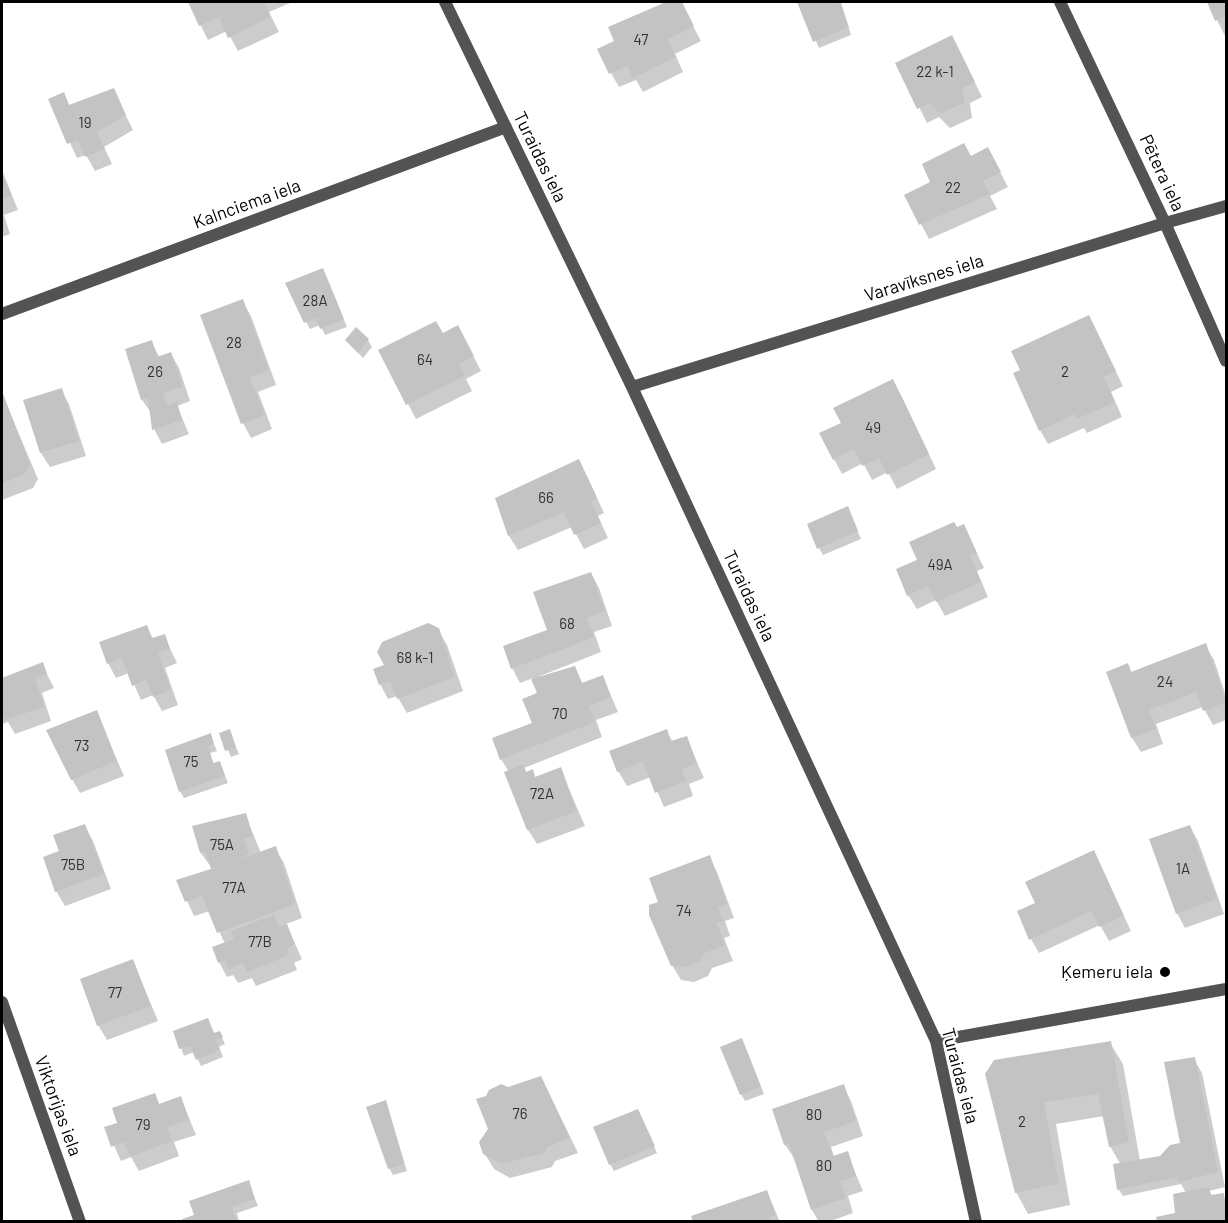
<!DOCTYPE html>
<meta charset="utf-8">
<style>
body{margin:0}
#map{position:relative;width:1228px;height:1223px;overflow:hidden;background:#fff;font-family:Barlow,sans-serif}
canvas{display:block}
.frame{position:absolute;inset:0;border:3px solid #000;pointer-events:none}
</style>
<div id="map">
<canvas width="1228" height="1223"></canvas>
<div class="frame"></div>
</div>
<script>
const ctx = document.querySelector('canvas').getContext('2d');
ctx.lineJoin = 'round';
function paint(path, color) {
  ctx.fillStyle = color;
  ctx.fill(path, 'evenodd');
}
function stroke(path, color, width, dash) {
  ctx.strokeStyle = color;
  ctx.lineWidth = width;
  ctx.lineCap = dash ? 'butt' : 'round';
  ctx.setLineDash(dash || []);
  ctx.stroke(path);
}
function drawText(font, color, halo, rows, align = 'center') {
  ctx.font = font + ' Barlow,sans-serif';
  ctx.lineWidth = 4.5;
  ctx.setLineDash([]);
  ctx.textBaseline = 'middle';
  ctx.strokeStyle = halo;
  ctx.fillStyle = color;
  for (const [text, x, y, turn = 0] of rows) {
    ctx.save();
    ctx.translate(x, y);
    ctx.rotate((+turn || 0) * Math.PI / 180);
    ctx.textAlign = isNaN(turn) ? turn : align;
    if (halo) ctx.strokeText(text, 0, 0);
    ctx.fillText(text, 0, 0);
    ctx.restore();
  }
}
const shadow = new Path2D(`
 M189,2H289L290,3L269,12L279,32L238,51L227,31L208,40Z
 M670,2H680L701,41L675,54L683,72L643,92L636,80L619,87L611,73L616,41L610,28Z
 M799,2H841L851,35L819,48Z
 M1209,2H1226V38L1217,20Z
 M960,52L982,97L970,103L972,118L950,128L939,117L927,123L897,64Z
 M113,90L133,130L104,147L112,164L95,171L86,155L77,158L50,100L63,94L70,107Z
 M971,157L996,164L1008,187L990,196L997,209L929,239L906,196L932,183Z
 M2,170L18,210L4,215L10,234L2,237Z
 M326,277L347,327L325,335L320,325L310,329L306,322Z
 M242,301L251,316L276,385L258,392L272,429L251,438L243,423L202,316Z
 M1089,317L1123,386L1111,392L1122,417L1087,433L1084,428L1048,444L1040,430Z
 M442,335L466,342L481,371L466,379L472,391L416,419L380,351Z
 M346,340H368L372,347L363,358Z
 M151,342L160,358L171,354L179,368L190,401L177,406L189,434L162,444L154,429L152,414L142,400Z
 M61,390L69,404L86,456L50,467L41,453Z
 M2,394L38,479L33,488L2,500Z
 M901,395L936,469L897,489L888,472L872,480L863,463L842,474L834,459Z
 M587,476L604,513L598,516L608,538L584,549L572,527L518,550L509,536L496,498Z
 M851,515L861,539L823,555L819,548Z
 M964,526L984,568L977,571L988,597L945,616L936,600L917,609L908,595L919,561Z
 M591,573L599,588L612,626L594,632L601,652L540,676V678L574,668L583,684L603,677L618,712L596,720L602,737L524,768L527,773L532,771L536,778L560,769L585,826L537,844L528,830L506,773L509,772L501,759L534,723L539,694L533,678L520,683L512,668L549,631Z
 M146,627L154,640L164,636L177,663L165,668L178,705L162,711L153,695L141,700L129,673L116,678L108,663Z
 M438,630L447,645L463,691L407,713L397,696L388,699L380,684L386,666Z
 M1205,645L1214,660L1226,696V720L1213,725L1203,707L1156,724L1163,744L1141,752L1132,738L1108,673L1128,665L1132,673Z
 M42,664L54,688L42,693L51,721L15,734L8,722L2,724V680Z
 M96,712L124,776L80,793L72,779Z
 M229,731L239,754L231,757L221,734Z
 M666,731L673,742L686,738L704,778L689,784L693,796L664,807L651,777L627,786L618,771Z
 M210,735L217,751L210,753L214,764L220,763L228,783L184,798L180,791Z
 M245,815L261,853L275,848L284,863L302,918L286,924L302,959L294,963L297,970L256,986L252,978L238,983L233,975L227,977L219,962L225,944L210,911L194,916L178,881L213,870L201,853Z
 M85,826L93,841L111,889L65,906L56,891L61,852Z
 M1190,827L1198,841L1224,914L1185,928L1177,913Z
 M1094,852L1131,931L1109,941L1100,925L1039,953L1031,939L1037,904Z
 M709,857L717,872L734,918L725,921L730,936L724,938L733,961L712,968L708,976L694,982L681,980L672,965L660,903Z
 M133,961L158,1021L107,1040L98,1025Z
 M175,1032L220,1033L225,1044L219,1047L223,1057L201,1066L194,1052L184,1056Z
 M1110,1043L1123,1064L1140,1161L1160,1157L1182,1144L1194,1059L1202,1073L1225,1187L1209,1191L1213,1197L1223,1195L1226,1201V1222H1159L1176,1214L1186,1193L1181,1184L1123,1196L1119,1190L1121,1165L1110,1146L1104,1116L1056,1124L1070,1205L1028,1214L1016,1192L986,1074Z
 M745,1046L764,1094L745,1101L741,1094Z
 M541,1077L578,1153L555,1161L552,1167L510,1178L494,1169L485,1154L489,1129L508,1089Z
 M843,1086L851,1101L863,1136L831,1147L834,1157L847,1153L863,1191L848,1196L853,1213L828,1222H819L812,1210L795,1159L785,1145Z
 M154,1095L160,1105L181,1098L196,1135L174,1142L179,1156L139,1171L131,1157L121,1161L106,1128L119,1123Z
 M386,1101L407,1171L393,1175L389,1168Z
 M641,1117L657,1153L614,1171L610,1164Z
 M248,1182L258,1206L237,1213L239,1222H185Z
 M767,1192L780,1222H695Z`);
const building = new Path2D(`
 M188,2H264L271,17L228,38L219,17L199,26Z
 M666,2H682L694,26L668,39L676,57L633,78L627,66L609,74L597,49L614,41L608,27Z
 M797,2H839L849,27L813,42Z
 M1207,2H1226V16L1215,21Z
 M952,35L975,82L963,88L964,103L940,114L930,103L917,109L895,63Z
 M114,88L126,115L97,132L105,149L85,157L78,140L67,144L48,99L64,92L69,105Z
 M964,143L971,156L988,147L1001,172L983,181L990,194L919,225L904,195L930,182L922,164Z
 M2,172L11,196L2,199Z
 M323,268L344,319L320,329L316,318L304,323L285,283Z
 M243,299L269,370L250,377L265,415L241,424L200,315Z
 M1089,315L1116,371L1104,377L1115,402L1077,419L1075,414L1039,431L1013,373L1020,370L1011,351Z
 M436,321L443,333L458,325L474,356L459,364L465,376L406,405L378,350Z
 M356,327L369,339L358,353L345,340Z
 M152,340L157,357L171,352L183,387L163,393L167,405L177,402L182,420L152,430L148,398L141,400L125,349Z
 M893,379L929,454L887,475L879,458L862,466L854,449L833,460L819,433L841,423L833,408Z
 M62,388L79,441L40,453L23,400Z
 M2,391L30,464L25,474L2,483Z
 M579,459L597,498L591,501L601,523L574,535L564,512L508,536L495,498Z
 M848,506L858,531L817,549L807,524Z
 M954,522L957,527L964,524L977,553L970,556L981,582L936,602L928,586L907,596L896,569L917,560L909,542Z
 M591,572L605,611L587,618L594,637L511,669L503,646L547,630L533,592Z
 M428,623L439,628L455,677L397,699L390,681L379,685L373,669L384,665L377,652L382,642Z
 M147,625L152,638L165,634L170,649L158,653L171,690L153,697L146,680L132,686L122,658L107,664L99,642Z
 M1206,643L1226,702L1203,711L1196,692L1149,710L1156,729L1131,738L1106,672L1128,663L1131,672Z
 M43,662L47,674L35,678L44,707L5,720L2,711V678Z
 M575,666L582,683L603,675L611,697L589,706L595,722L500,760L492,738L532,723L522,699L537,693L531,679Z
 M97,710L117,761L71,780L46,730Z
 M230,729L236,747L225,751L219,733Z
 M667,729L671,741L687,736L697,763L682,769L686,781L655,793L643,762L617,772L609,751Z
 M211,733L214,744L208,746L213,763L220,761L225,776L179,792L165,750Z
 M523,764L526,772L533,769L535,777L561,767L577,811L527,830L504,772Z
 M246,813L253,836L244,839L249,854L234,861L276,846L295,904L217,933L202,896L185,902L176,880L211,869L206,852L200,853L192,826Z
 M85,824L104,874L55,892L43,857L59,851L53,835Z
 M1190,825L1217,899L1176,914L1149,839Z
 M1094,850L1124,916L1099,927L1092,911L1029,940L1017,911L1035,903L1025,882Z
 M710,855L727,904L718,907L723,921L717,923L725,946L704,953L700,962L685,967L671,966L649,915V905L658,902L649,878Z
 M274,915L279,927L287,924L295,944L287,948L289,955L247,972L243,963L228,969L225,960L218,963L212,947L234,939L231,931Z
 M133,959L151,1006L97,1026L80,979Z
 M208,1018L214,1033L220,1031L223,1037L216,1040L220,1050L196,1060L190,1046L179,1049L173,1031Z
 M742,1038L761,1087L740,1095L720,1047Z
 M1111,1041L1129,1142L1109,1147L1098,1094L1044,1102L1059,1184L1015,1193L985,1074L994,1060Z
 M1195,1057L1218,1172L1178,1182L1177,1177L1117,1190L1113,1164L1160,1156L1170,1145L1180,1143L1164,1062Z
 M541,1076L570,1138L547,1147L544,1153L501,1164L483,1154L479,1142L488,1129L476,1099L486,1096L489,1090L501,1084L508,1087Z
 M844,1084L856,1121L824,1132L833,1156L848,1151L856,1176L840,1181L846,1198L811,1210L789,1144L784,1145L772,1109Z
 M155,1093L159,1104L181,1096L189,1120L167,1127L172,1141L130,1157L124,1142L111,1147L104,1127L117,1123L112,1108Z
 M386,1100L404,1164L388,1169L366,1107Z
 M638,1109L655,1146L609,1165L593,1127Z
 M249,1180L255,1199L232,1207L237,1222H183L182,1219L194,1215L189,1201Z
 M1209,1187L1211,1195L1224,1193L1226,1222H1157L1156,1217L1175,1213L1173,1194Z
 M767,1190L776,1215L769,1217L770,1222H693L691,1216Z`);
const minor = new Path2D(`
 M445,2L632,387L936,1041L976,1222
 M1060,2L1165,223L1226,361
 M2,314L506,127
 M632,387L1165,223L1226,206
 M2,1002L80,1222
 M936,1041L1226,989`);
const markers = [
 [1165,972,6,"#000"]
];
const numberNames = [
 ["47",641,40],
 ["22 k-1",935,72],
 ["19",85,123],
 ["22",953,188],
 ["28A",315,301],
 ["28",234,343],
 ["64",425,360],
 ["26",155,372],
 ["2",1065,372],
 ["49",873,428],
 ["66",546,498],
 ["49A",940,565],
 ["68",567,624],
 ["68 k-1",415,658],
 ["24",1165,682],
 ["70",560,714],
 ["73",82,746],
 ["75",191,762],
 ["72A",542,794],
 ["75A",222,845],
 ["75B",73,865],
 ["1A",1183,869],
 ["77A",234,888],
 ["74",684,911],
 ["77B",260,942],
 ["77",115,993],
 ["76",520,1114],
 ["80",814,1115],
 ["2",1022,1122],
 ["79",143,1125],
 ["80",824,1166]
];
const streetNames = [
 ["Turaidas iela",540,157,64],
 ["Pētera iela",1162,173,65],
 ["Kalnciema iela",247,204,-20],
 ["Varavīksnes iela",924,278,-17],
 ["Turaidas iela",749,596,65],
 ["Turaidas iela",960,1076,75],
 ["Viktorijas iela",58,1106,70]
];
const poiNames = [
 ["Ķemeru iela",1153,972]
];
paint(shadow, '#0003');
paint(building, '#c3c3c3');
stroke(minor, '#535353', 12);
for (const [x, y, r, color] of markers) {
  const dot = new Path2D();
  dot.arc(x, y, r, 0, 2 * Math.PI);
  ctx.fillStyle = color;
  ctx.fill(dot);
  stroke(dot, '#fff', 2);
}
drawText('15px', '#313131', null, numberNames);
drawText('18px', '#000', '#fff', streetNames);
drawText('18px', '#000', '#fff', poiNames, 'right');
</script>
